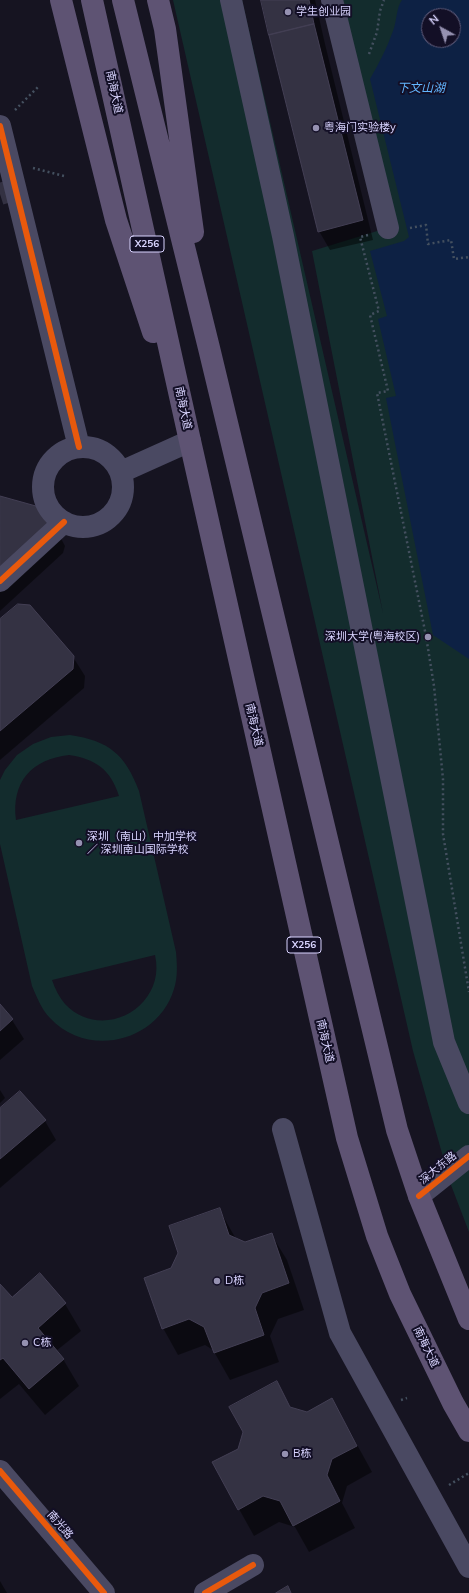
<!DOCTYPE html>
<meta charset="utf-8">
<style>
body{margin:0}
#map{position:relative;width:469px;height:1593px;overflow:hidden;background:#161421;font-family:Mulish,sans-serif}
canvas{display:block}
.north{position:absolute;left:421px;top:8px;width:40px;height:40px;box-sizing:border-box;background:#130f26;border:1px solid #625e7d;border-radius:50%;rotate:320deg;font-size:11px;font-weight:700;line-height:16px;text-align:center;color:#d9d4ff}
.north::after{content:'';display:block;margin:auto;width:14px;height:18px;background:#9591b1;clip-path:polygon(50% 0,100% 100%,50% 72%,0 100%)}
</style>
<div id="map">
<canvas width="469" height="1593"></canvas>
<div class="north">N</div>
</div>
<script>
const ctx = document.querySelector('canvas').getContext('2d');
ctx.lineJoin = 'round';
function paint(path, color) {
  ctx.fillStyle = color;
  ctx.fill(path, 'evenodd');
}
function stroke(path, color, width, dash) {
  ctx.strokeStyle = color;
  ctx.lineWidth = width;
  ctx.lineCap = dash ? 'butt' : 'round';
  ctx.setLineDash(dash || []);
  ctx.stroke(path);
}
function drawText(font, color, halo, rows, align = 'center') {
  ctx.font = font + ' Mulish,"Noto Sans SC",sans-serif';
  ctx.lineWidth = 4;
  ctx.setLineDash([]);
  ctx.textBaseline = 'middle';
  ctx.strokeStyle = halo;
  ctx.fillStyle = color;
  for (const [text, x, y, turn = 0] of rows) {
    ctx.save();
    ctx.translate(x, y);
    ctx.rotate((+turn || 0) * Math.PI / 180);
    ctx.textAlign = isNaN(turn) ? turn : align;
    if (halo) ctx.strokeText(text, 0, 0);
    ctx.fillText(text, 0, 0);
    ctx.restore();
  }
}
const green = new Path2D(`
 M173,0H242L383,613L312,251L387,228L332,0H469V1232L451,1185L413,1051ZM429,16H453V40H429Z
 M70,735C109,741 125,754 139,791L176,952C177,964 178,977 174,989C158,1042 88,1059 50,1018C41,1009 37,997 32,986L0,844V780L5,770L17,755L33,744L51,737ZM69,755C96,759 111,770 119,796L16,820C11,782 32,759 69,755ZM155,955C167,1007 102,1043 65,1004C59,997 55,989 52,980Z`);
const water = new Path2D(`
 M402,0H469V659L433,635L386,398L396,396L378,319L387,316L370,251L404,241L409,237L370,79C379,63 387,48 393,31C397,21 396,8 402,0ZM429,16H453V40H429Z`);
const shadow = new Path2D(`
 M262,0H315L325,44L373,240L330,250L319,231Z
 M0,497L48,514L65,546L63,553L0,611Z
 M0,621L73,657L85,676L84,688L0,760Z
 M0,1005L12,1020L24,1039L0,1060Z
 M0,1090L5,1098L0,1103Z
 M0,1109L45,1121L56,1140L0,1188Z
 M219,1209L236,1239L245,1243L271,1234L287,1260L304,1310L278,1319L270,1336L279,1362L230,1380L213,1350L205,1345L178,1355L163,1328L172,1269Z
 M40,1274L65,1304L81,1331L56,1351L63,1359L79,1386L45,1415L19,1384L0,1399V1285L12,1299Z
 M277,1383L291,1408L307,1413L332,1399L372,1472L347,1486L342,1503L355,1528L309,1552L295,1527L279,1522L254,1536L239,1509V1449Z
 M0,1581L7,1593H0Z`);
const building = new Path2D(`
 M261,0H309L314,24L269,35Z
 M314,24L363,220L318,232L269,35Z
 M0,496L43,508L49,513L51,518L50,523L0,570Z
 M18,604L30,605L74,656L73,669L0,731V619Z
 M0,1004L13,1019L0,1031Z
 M20,1091L46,1120L0,1159V1108Z
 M220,1208L229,1235L245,1242L272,1233L289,1283L262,1293L255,1308L264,1335L214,1353L204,1327L189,1319L162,1329L144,1278L171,1268L178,1253L169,1226Z
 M40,1273L66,1303L38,1328L64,1359L29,1389L3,1358L0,1360V1284L12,1297Z
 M277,1381L290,1407L307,1412L332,1398L357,1446L332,1459L327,1475L340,1501L293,1526L280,1501L263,1496L238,1510L212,1462L238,1449L243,1432L229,1407Z
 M288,1586L291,1593H276Z`);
const minorTunnel = new Path2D(`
 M0,194L16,189`);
const path = new Path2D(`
 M369,54L377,32L380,11L384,0
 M15,110L38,87
 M33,168L64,176
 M410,228L426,225L428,244L451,240L454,259L469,257
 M368,235L360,237L379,311L370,315L388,391L377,393L426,636L434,686L443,779V834L469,992
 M401,1400L407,1398
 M449,1485L469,1473`);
const minor = new Path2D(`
 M231,0L283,236L444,1042L469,1103
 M332,0L388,228
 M0,126L79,447
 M43 487a40 40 0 1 1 80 0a40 40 0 1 1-80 0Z
 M121,472L190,441
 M0,581L64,522
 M283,1129L340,1333L469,1567
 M419,1196L469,1156
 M0,1471L104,1593
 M205,1593L253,1565`);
const major = new Path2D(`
 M61,0L116,220L153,332
 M92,0L190,441L347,1138L377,1236L400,1294L453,1403L469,1431
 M123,0L209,348L397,1130L419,1196L469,1319
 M158,0L165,29L193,232`);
const cycleway = new Path2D(`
 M0,126L79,447
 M0,581L64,522
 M419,1196L469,1156
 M0,1471L104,1593
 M205,1593L253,1565`);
const markers = [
 [288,12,4,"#9591b1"],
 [316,128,4,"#9591b1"],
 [428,637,4,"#9591b1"],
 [79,843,4,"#9591b1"],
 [217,1281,4,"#9591b1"],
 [25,1343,4,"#9591b1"],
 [285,1454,4,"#9591b1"]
];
const shields = [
 [147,244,34],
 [304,945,34]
];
const shieldNames = [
 ["X256",147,244],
 ["X256",304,945]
];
const poiNames = [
 ["学生创业园",296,12],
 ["粤海门实验楼y",324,128],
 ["深圳大学(粤海校区)",420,637,"right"],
 ["深圳（南山）中加学校",87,837],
 ["／ 深圳南山国际学校",87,850],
 ["D栋",225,1281],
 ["C栋",33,1343],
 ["B栋",293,1454]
];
const streetNames = [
 ["南海大道",114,92,78],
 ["南海大道",183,408,78],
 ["南海大道",254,725,77],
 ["南海大道",325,1041,77],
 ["深大东路",438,1168,-39],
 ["南海大道",426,1347,64],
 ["南光路",60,1525,49]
];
const waterNames = [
 ["下文山湖",421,88]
];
paint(green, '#132c2d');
paint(water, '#0d2144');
paint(shadow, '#0007');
paint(building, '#343243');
stroke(building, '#433f54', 1);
stroke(minorTunnel, '#333142', 22, [22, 11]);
stroke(path, '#44505f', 2.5, [2, 3]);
stroke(minor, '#4a4962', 22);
stroke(major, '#5e5373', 22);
stroke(cycleway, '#e8590c', 6);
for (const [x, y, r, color] of markers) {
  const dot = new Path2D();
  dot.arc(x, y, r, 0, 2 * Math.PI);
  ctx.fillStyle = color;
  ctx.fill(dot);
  stroke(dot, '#130f26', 1.5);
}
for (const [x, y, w] of shields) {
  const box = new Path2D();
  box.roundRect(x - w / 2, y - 8, w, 16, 3);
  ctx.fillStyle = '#130f26';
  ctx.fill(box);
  stroke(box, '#d9d4ff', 1);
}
drawText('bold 10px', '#d9d4ff', null, shieldNames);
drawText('11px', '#d9d4ff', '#130f26', poiNames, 'left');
drawText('11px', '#d9d4ff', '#130f26', streetNames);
drawText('italic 12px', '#62b6ff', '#130f26', waterNames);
</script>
